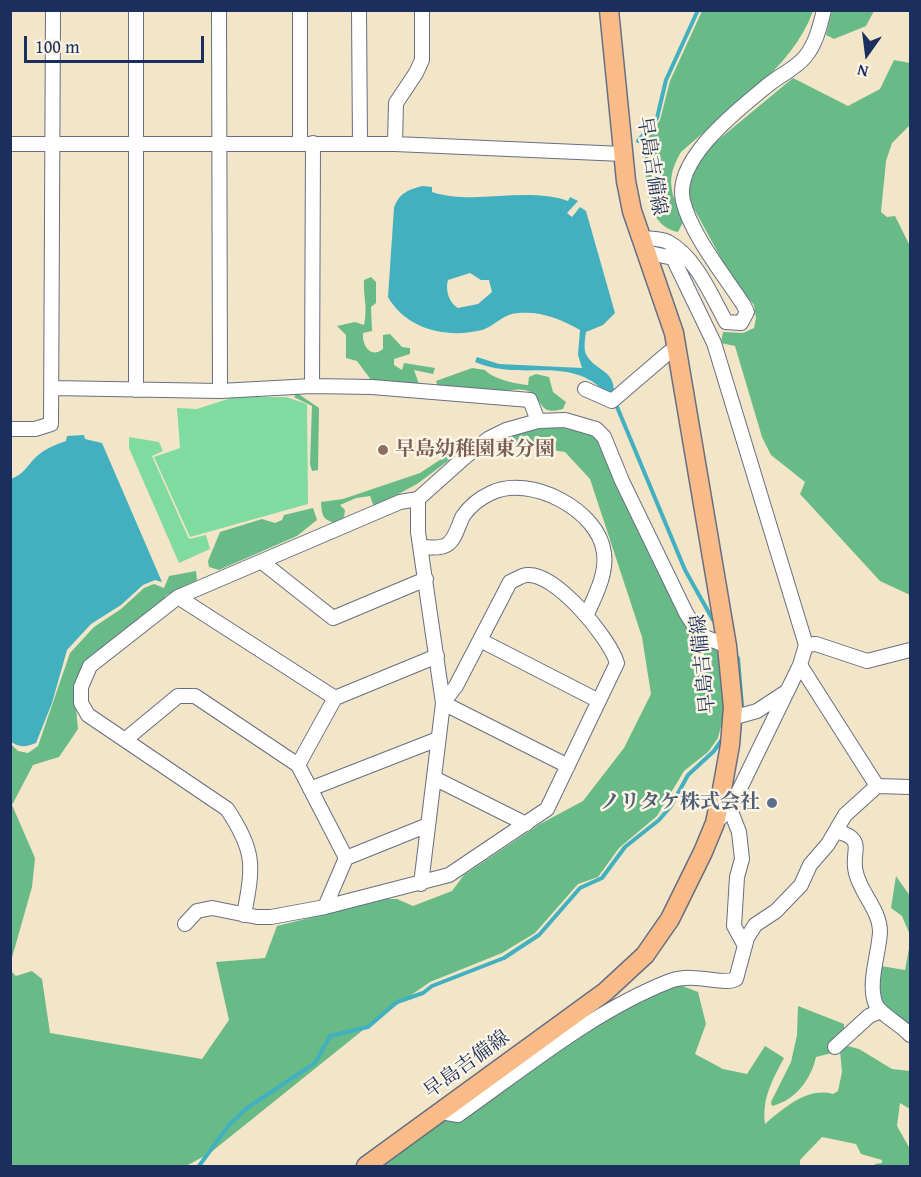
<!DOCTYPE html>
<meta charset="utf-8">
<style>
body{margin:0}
#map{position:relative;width:921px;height:1177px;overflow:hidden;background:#f2e5c8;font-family:"Gentium Book Plus",serif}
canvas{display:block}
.frame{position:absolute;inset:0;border:12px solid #1b2f5e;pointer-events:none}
.north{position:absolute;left:837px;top:24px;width:60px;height:60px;-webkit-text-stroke:4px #fcf5e5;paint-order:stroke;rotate:194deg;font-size:16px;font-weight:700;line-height:24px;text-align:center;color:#1b2f5e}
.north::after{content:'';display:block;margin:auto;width:21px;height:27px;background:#1b2f5e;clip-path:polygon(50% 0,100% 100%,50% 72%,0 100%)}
.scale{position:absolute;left:24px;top:36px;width:180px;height:27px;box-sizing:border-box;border:3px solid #1b2f5e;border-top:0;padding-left:8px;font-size:18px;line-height:21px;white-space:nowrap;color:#1b2f5e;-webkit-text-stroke:4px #fcf5e5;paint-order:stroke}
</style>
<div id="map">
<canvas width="921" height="1177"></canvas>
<div class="frame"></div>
<div class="north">N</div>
<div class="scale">100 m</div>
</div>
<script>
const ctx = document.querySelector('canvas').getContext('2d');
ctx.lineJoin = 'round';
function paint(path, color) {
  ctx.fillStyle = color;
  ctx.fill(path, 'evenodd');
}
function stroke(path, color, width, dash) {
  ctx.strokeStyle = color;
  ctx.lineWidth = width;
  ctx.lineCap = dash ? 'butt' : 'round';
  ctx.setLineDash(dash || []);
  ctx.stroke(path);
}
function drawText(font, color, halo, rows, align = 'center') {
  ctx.font = font + ' "Gentium Book Plus","Noto Serif JP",serif';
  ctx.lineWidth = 5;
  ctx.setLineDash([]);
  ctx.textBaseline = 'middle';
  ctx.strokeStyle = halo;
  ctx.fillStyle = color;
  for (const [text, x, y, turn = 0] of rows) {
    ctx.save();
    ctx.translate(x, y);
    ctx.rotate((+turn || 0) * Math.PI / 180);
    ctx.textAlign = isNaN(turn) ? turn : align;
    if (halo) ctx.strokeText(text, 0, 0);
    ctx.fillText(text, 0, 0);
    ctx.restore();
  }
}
const green = new Path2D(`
 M234,397H286L307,404L308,504L190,537L154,457L180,448L177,408L197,409Z
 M129,437L159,442L163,451L152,456L189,539L206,535L210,549L179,563L129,448Z`);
const forest = new Path2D(`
 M702,11H813C793,68 726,112 681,152C664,181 672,193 683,222L678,232C641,224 647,174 644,144L660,120L670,81Z
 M832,11V10L874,11L866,26L834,39L826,35Z
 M894,60L910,63V125L892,143L886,161L881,212L887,217L895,216L910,246V595L880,581L800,494L805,482L771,455L762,437L735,346L721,343L723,332L743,333L754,328L756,318L754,305L734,282L692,205C686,186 689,172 700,155L793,78L848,106L880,89Z
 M371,277L376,282V303L371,307L372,331L363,333C362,346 371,359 383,349V335L390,334L402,347L410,348V354L394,359V365L402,370L404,363L435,368L433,374L414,370L419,384L412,387L374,384L357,361L346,358V335L337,326L355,322L364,325C368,306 363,297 364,280Z
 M472,368L485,370C493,379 516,384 528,385L529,377L536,374L549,377L553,392L566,402L563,409C535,417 545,395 525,390C514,388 502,392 491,392C474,391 456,387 438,387L436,381Z
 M297,393L319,408L318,470L312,471L310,464L312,406L294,397Z
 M556,427L580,430L596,438L682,618L719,648L724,695L723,718L718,738L708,752L684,771L657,816L619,848L598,877L578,884L535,933L502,953L430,982L378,1018L210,1153L186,1166H11L10,970L16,976L32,971L42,979L50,1033L202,1059L229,1020L216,962L265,958L277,926L386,899H397L413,906L452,891L464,875L540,824L583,801L624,748L651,694L642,637L590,479L565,452L539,448H509L505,438L531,430Z
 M473,438L476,440L417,484L374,507L370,496L356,498L340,505L345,510L344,517L336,523C322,520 322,515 321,502L343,499L420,473Z
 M313,508L317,520L297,536L219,570L209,567L208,561L220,532L262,519L275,523L282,520L284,515Z
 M196,571L197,580L165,596L168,600L83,666C73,688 76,705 78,729L59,757L33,765L12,805L35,858L32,887L11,961V744L18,751L28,753L38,746L70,653L94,627L121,609L144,588L154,584L164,588L169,576Z
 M896,876L910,896V935L902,916L891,908Z
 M910,943V1029C882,1004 876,1006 881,966L905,970Z
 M680,985L698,992L706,1024L695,1054L723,1069L747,1074L765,1046L784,1058C772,1081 762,1098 765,1124C784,1108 807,1087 833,1094L838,1091L842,1072L840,1051L816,1057C811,1079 796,1100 772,1106L771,1102L791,1062L797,1035L798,1006L844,1024V1045L859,1049L892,1069L910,1071V1109L900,1103L897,1126L910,1149V1166H875V1164L882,1163V1160L861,1154L856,1144L822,1137L800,1160V1166H376L446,1119L460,1120L601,1022L669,987Z`);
const water = new Path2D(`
 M422,186L432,187V192C476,206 524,186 568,201L570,197L578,201L567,213L572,217L580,207L586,211L615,313L603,325L586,332C585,339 583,350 587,356C598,373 615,369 614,395L609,396C570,352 524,383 475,362L477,357L499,364L582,368L578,355L580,330C561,319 541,311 519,313C504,313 495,326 482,330C447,339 406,329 388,297L394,208C399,193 408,190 422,186ZM470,273L481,280H489L492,292L478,304L458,308C449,303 445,290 448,280Z
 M84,435L85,439L102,443L162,582L155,580L143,585L121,605L91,624L67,650L52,703L36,743C26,747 19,748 10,741L11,479C24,474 26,467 36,457C44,449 55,445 66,441L67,436Z`);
const stream = new Path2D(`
 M638,141L657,118L666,80L698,10
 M615,402L685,570L713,620
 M738,658L742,705
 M199,1166L229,1125L247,1108L315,1063L330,1036L368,1027L397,1002L423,993L432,986L504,958L539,935L580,888L602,878L625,847L659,820L671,806L688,775L714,751L723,738`);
const minor = new Path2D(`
 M219,10L220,391
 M300,10V143
 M359,10L360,144
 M10,144H395L623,154
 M395,144L396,103L416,73L422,60V10
 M640,238C649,239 661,238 668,242C696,257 712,297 726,322L741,323L747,312L743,304C724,275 691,234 683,201C673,159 739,109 768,85C780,75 795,69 805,57C816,44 820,26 824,10
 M645,252L673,258L714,343L806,645L800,665L730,809L715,823
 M312,386L313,143
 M52,388L220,391L312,386L372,387L530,400L538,421
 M585,389L612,401L668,353L676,349
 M136,390V10
 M10,429H35L51,424L53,10
 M418,499V532L443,703L421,884
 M421,547C428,547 437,549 444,546C455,543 458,525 463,516C470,506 480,498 491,493C530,474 599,510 604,553C607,574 595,596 587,614
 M262,562L333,618L426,579
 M178,597L335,698
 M480,640L599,701
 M806,645L816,644L867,661L910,650
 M443,703L568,766
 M732,718L757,711L786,692
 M126,739L178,696H195L298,765L346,858L325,907
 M298,765L335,698L437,656
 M434,778L526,824
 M877,786L910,787
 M310,789L438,739
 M730,809L739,832L742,859L737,877L734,926L745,946
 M836,831C868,840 850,850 856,873C861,894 880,910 880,932C879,954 867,984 876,1005C881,1015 902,1025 910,1035
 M346,858L428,825
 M244,915C253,867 256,852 227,809L88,715L81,703V687L90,666L178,597L400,502L418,499L465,457L488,439L506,430L538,421L565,420L596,429L604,437L622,481L686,613L700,635L727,646
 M185,924L197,911L212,908L257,917H271L325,907L449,875L547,809L617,663C609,637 555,572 527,575C522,575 515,580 510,582L456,686L443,703
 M835,1047L869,1016L881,1011
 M441,1112L458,1115C525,1068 593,1011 670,981C695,972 723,986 736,979L747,938L755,925L776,911L801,885L810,865L828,844L845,815L877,786L800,665`);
const major = new Path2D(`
 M366,1166L605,992L645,955L670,919L703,852L715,823L721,795L730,745L733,707L727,646L674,333L632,211L626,181L609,10`);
const markers = [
 [383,450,6,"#8d6e63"],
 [772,803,6,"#5c6f8a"]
];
const streetNames = [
 ["早島吉備線",651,166,81],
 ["早島吉備線",704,664,-96],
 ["早島吉備線",467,1065,-36]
];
const educationNames = [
 ["早島幼稚園東分園",395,450]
];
const serviceNames = [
 ["ノリタケ株式会社",760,803]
];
paint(green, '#80dba1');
paint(forest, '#68bb87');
paint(water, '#42b0bf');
stroke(stream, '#42b0bf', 4);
stroke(minor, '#666f83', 16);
stroke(major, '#666f83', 21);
stroke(minor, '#fff', 14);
stroke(major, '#f9bc89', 18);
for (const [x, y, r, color] of markers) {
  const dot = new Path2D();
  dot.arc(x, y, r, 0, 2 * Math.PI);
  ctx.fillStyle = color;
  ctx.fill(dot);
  stroke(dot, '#fcf5e5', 2);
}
drawText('20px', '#1b2f5e', '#fcf5e5', streetNames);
drawText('bold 20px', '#785e54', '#fcf5e5', educationNames, 'left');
drawText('bold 20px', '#4e5e75', '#fcf5e5', serviceNames, 'right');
</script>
